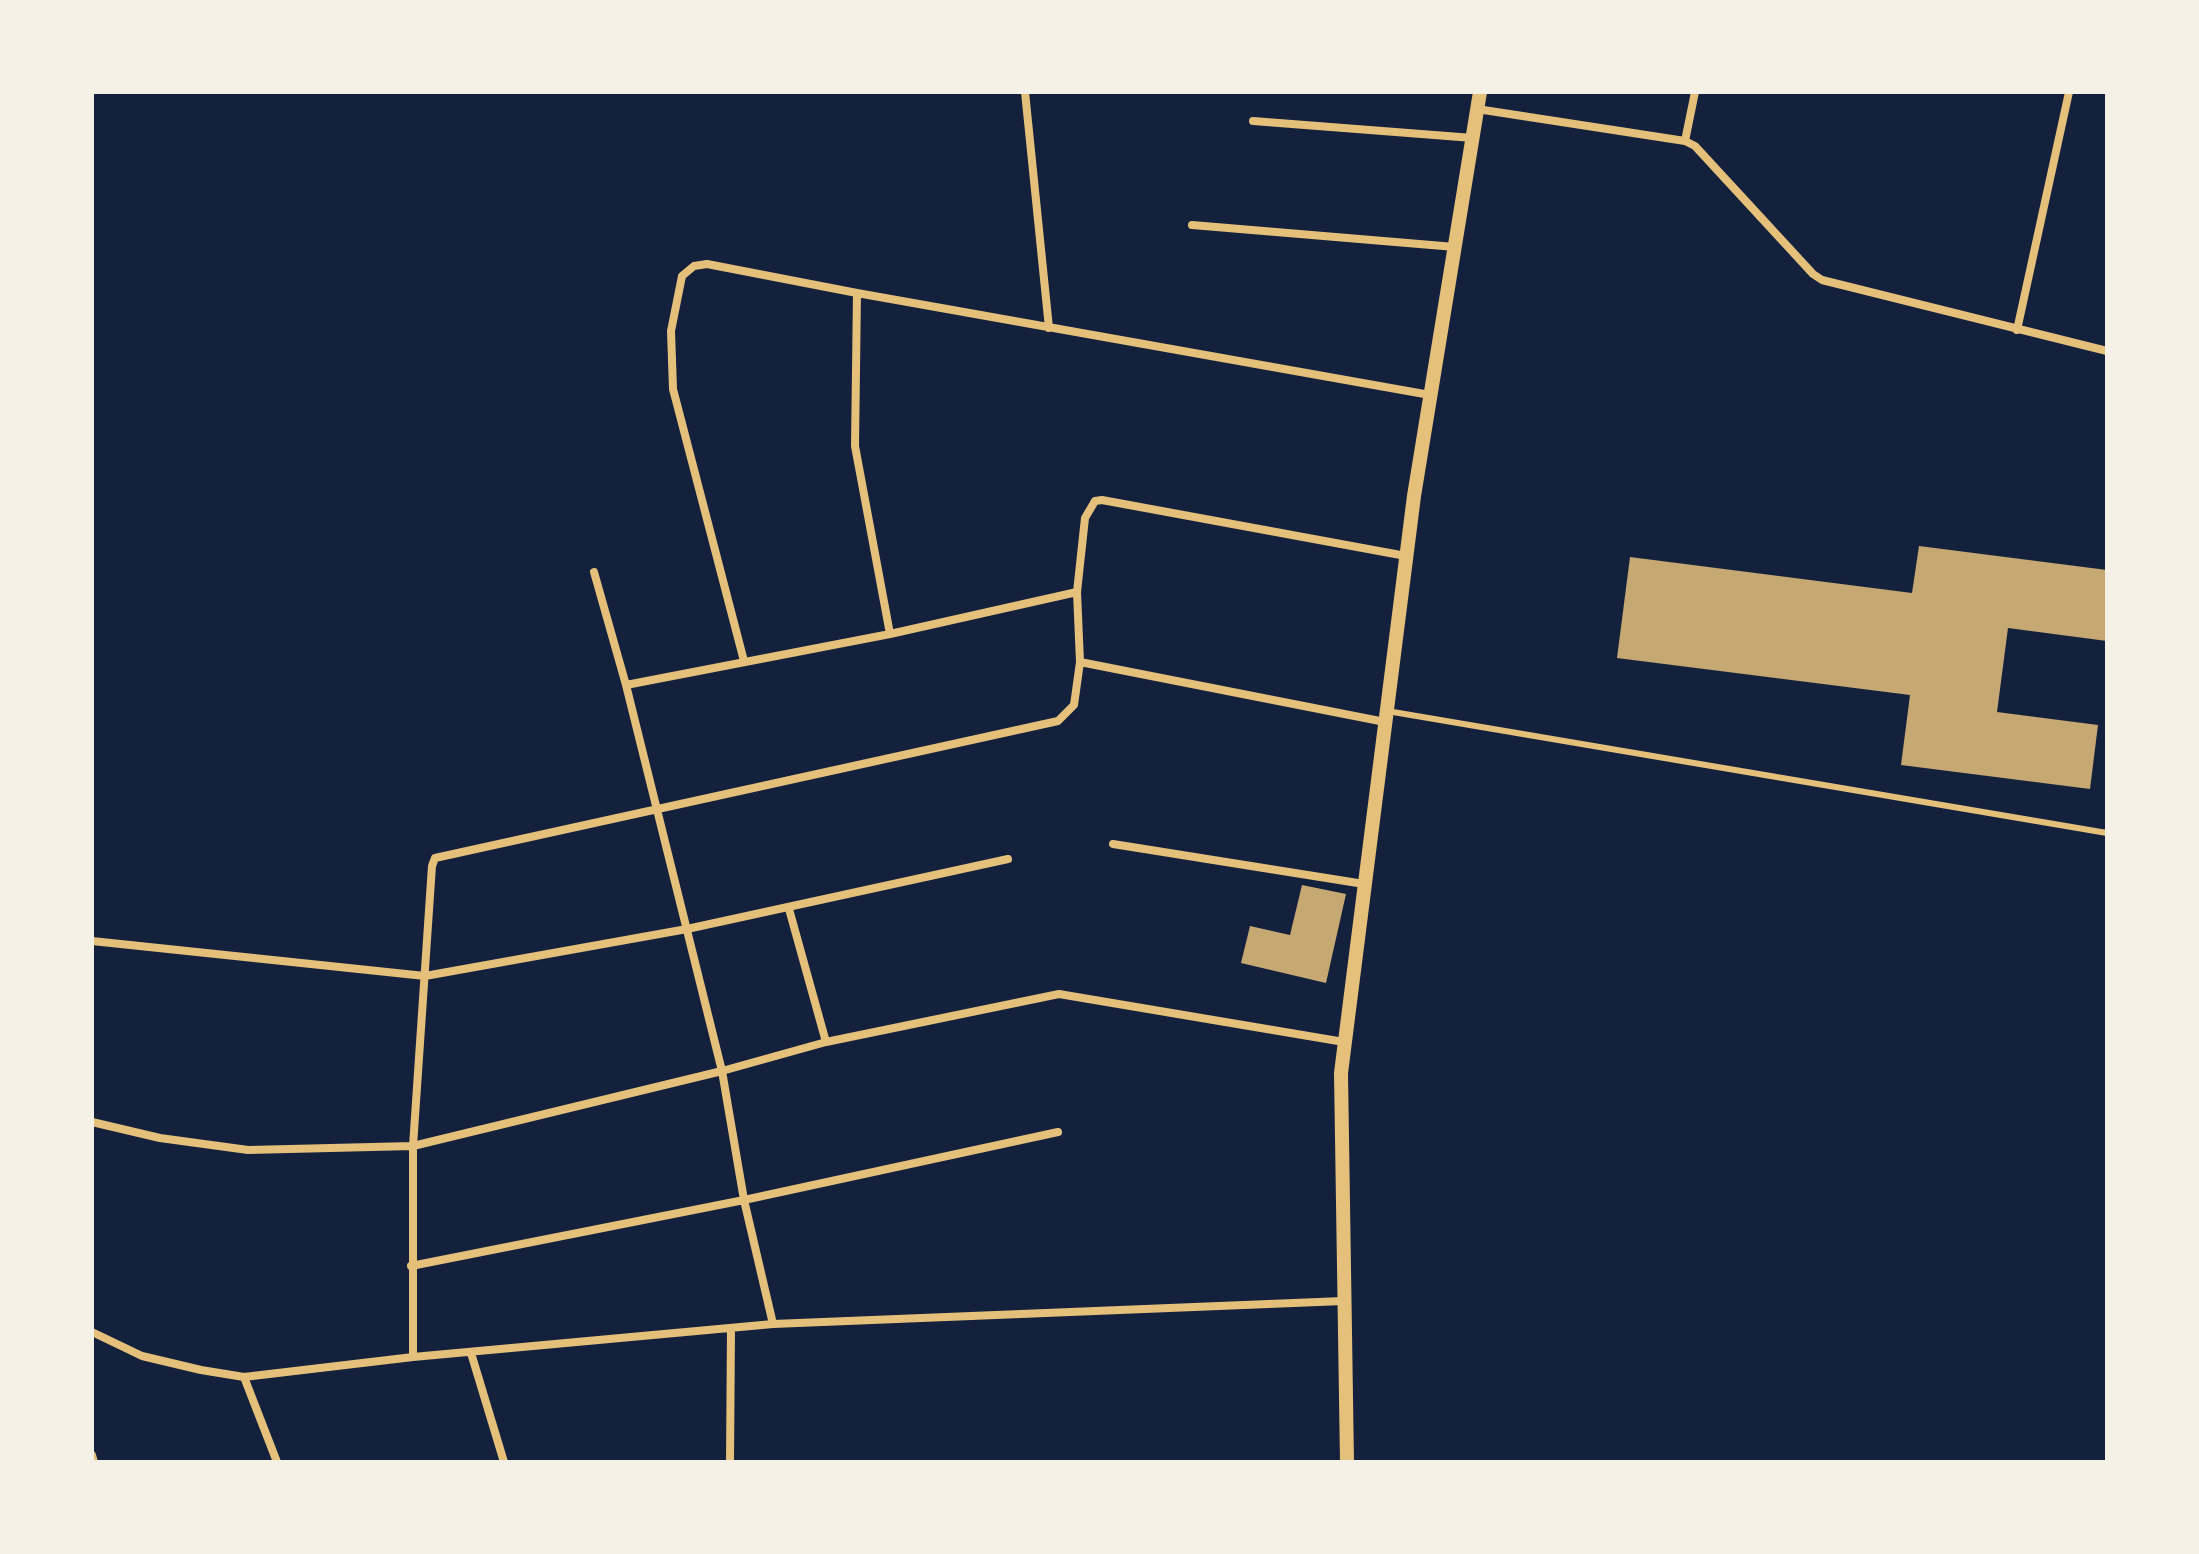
<!DOCTYPE html>
<style>
body{margin:0}
#map{position:relative;width:2199px;height:1554px;overflow:hidden;background:#14213d;font-family:"IBM Plex Serif",serif}
canvas{display:block}
.frame{position:absolute;inset:0;border:94px solid #f6f1e7;pointer-events:none}
</style>
<div id="map">
<canvas width="2199" height="1554"></canvas>
<div class="frame"></div>
</div>
<script>
const ctx = document.querySelector('canvas').getContext('2d');
ctx.lineJoin = 'round';
function paint(path, color) {
  ctx.fillStyle = color;
  ctx.fill(path, 'evenodd');
}
function stroke(path, color, width, dash) {
  ctx.strokeStyle = color;
  ctx.lineWidth = width;
  ctx.lineCap = dash ? 'butt' : 'round';
  ctx.setLineDash(dash || []);
  ctx.stroke(path);
}
const building = new Path2D(`
 M1919,546L2107,570V641L2008,628L1997,712L2098,725L2090,789L1901,765L1910,695L1617,658L1630,557L1912,593Z
 M1302,885L1346,894L1326,983L1241,963L1250,926L1290,935Z`);
const service = new Path2D(`
 M1387,711L2107,833`);
const minor = new Path2D(`
 M1025,92L1049,328
 M1477,109L1685,141L1695,146L1813,274L1822,280L2107,351
 M1253,121L1473,138
 M1685,141L1695,92
 M1192,225L1455,247
 M857,293L855,446L890,634
 M2017,330L2069,92
 M594,572L626,685L722,1071L744,1200L773,1324
 M744,661L673,389L671,331L682,276L694,266L707,264L857,293L1430,395
 M1080,662L1385,722
 M626,685L890,634L1077,592
 M1113,844L1364,884
 M789,909L826,1042
 M92,941L425,976L687,929L1008,859
 M92,1122L160,1138L248,1150L413,1146L722,1071L826,1042L1059,994L1344,1042
 M411,1266L744,1200L1058,1132
 M92,1332L142,1356L201,1370L244,1377L413,1357L773,1324L1343,1301
 M471,1353L504,1462
 M413,1357V1146L432,866L435,858L1058,721L1074,705L1080,662L1077,592L1085,518L1095,501L1102,500L1406,556
 M244,1377L277,1462
 M92,1455L94,1462
 M730,1462L731,1329`);
const tertiary = new Path2D(`
 M1347,1462L1341,1073L1414,496L1480,92`);
paint(building, '#c6a872');
stroke(service, '#e5c07b', 6);
stroke(minor, '#e5c07b', 8);
stroke(tertiary, '#e5c07b', 14);
</script>
